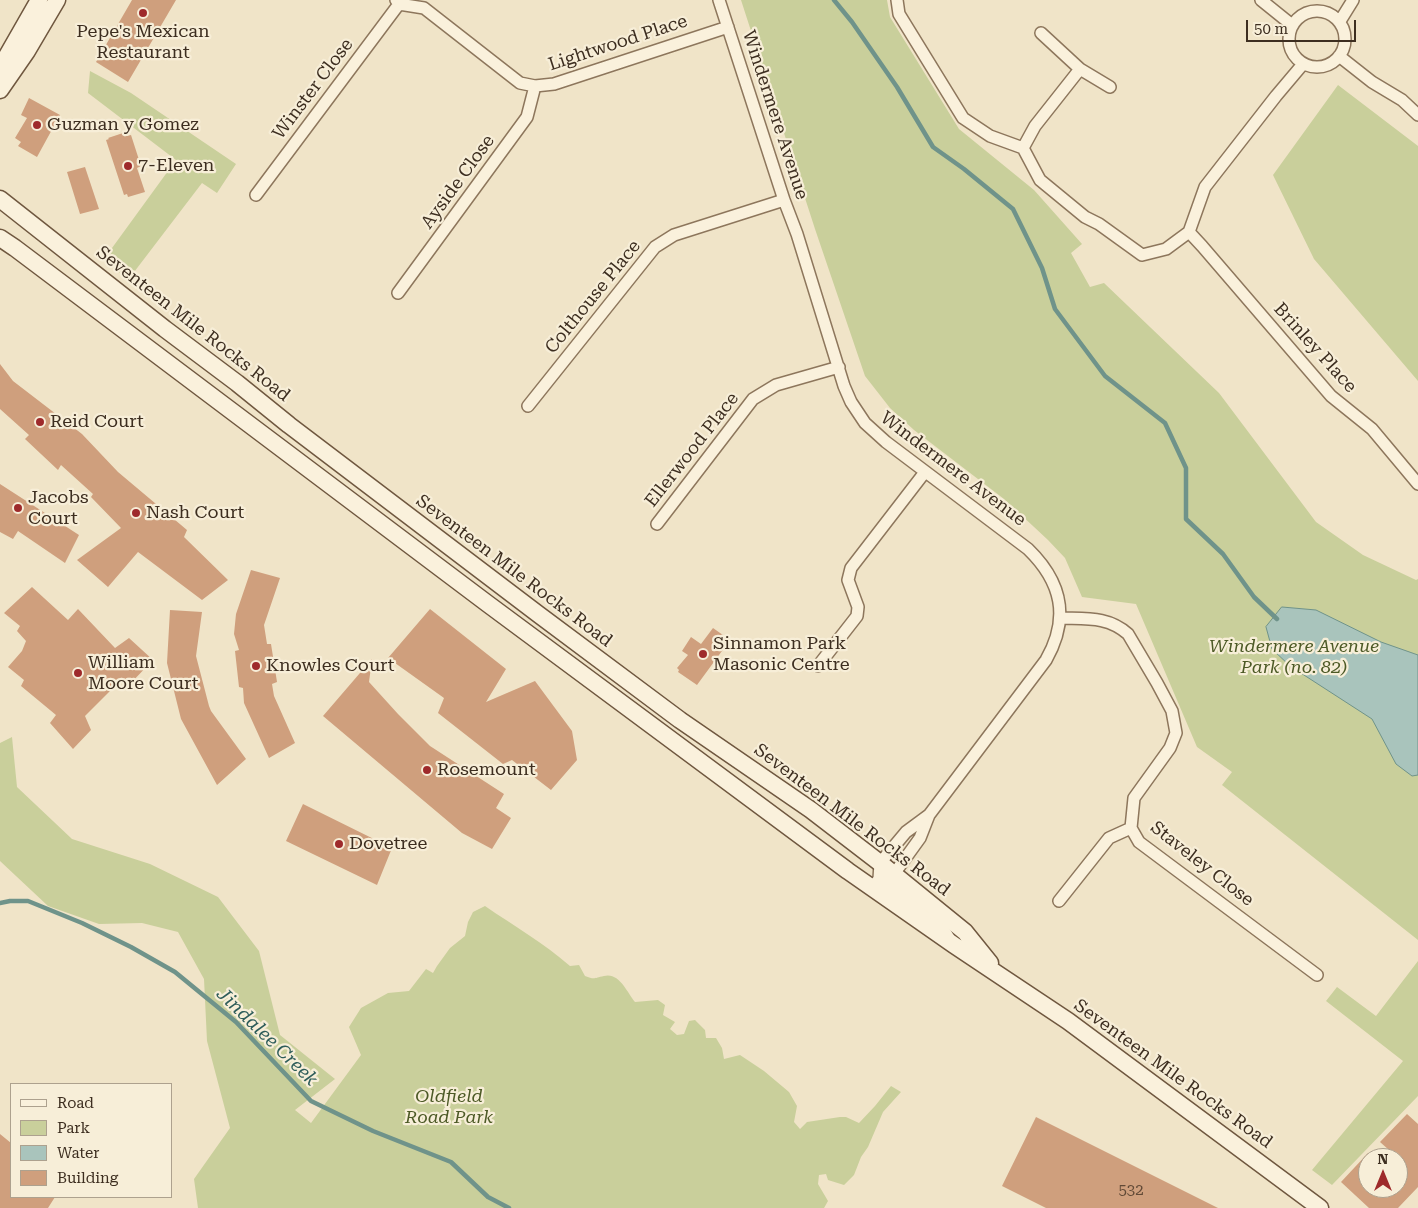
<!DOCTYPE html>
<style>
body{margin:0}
#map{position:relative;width:1418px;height:1208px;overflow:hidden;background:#f0e4c8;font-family:"Roboto Serif",serif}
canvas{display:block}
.legend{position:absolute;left:10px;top:1083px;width:162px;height:115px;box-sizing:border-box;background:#f7eed8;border:1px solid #ada18e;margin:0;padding:6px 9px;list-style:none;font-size:15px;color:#3d2e20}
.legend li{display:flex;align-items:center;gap:10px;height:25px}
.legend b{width:25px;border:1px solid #ada18e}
.north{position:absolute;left:1358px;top:1148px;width:50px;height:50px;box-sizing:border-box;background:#f7eed8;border:1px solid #ada18e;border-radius:50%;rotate:0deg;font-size:14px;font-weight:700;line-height:20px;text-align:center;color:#3d2e20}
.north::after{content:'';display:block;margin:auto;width:18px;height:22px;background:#9e2a2b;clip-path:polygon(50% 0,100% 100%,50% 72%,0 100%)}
.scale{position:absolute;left:1246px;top:20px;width:110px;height:22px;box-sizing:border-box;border:2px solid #3d2e20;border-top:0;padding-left:6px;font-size:15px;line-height:18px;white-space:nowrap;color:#3d2e20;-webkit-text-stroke:4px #f7eed8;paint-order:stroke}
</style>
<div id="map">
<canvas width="1418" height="1208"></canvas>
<ul class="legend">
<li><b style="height:6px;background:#faf1dc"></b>Road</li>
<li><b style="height:14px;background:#c9cf9b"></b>Park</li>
<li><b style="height:14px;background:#a9c4bc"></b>Water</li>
<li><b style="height:14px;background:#cf9f7d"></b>Building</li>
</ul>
<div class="north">N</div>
<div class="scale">50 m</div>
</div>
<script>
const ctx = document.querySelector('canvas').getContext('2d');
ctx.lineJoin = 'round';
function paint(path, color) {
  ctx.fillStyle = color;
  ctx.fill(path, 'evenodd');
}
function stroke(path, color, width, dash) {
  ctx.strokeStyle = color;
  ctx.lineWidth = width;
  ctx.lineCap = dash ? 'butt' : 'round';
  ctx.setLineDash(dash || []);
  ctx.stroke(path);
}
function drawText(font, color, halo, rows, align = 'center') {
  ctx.font = font + ' "Roboto Serif",serif';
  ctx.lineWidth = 4.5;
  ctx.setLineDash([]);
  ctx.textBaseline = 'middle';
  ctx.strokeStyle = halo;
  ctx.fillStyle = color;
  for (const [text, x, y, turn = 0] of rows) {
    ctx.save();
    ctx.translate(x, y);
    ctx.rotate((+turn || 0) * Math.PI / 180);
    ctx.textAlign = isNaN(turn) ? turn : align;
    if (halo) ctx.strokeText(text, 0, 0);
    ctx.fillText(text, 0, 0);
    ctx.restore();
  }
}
const green = new Path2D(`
 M741,0H887L890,17L959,129L1034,190L1082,244L1071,253L1090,287L1104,283L1219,393L1316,522L1363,555L1416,580L1418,579V940L1222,785L1232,772L1197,747L1136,604L1082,597L1065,558L1048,540L1004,499L914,430L890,408L865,376L815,229Z
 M90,71L131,93L236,164L217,193L202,183L128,280L104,259L176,160L88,93Z
 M1338,85L1418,146V381L1314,259L1273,175Z
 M12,737L17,787L72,839L150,864L218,897L259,951L280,1035L335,1079L295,1110L311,1123L361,1055L349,1027L361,1008L388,993L409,991L426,969L433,973L437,966L450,948L465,936L468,922L473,912L485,906C514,926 544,943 570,966L579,965L585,976C595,980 594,978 604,976C619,972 627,992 635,1002L658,1000L665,1005L663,1015L675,1022L670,1029L677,1035L684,1034L689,1021L695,1020L705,1030L706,1038H716L722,1048L724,1059L740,1055L764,1071L789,1092L797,1106L794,1122L800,1129L807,1122L840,1117H846L859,1123L875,1106L891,1086L901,1092L883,1112L868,1147L861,1157L854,1175L844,1185L828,1180L826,1174L819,1175L818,1184L828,1201L824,1208H198L194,1179L230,1128L207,1041L204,979L178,932L142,923L99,924L48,906L0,861V743Z
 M1418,961V1096L1332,1185L1312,1170L1403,1061L1326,1001L1337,987L1376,1016Z`);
const water = new Path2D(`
 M1282,607L1316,610L1381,642L1418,655V775L1412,776L1396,764L1372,719L1290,666L1272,649L1266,627Z`);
const stream = new Path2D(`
 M834,0L852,22L897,87L933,147L964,169L1013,209L1042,268L1055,309L1105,376L1165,423L1186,468V519L1223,554L1254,597L1277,619
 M0,903L10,901H28L82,923L131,947L175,972L236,1022L311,1101L373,1131L451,1162L488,1197L509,1208`);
const building = new Path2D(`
 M132,0H176L128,82L96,62Z
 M29,98L60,115L37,157L18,146L21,142L15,138L27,118L21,115Z
 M126,132L127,136L131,135L141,166L137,168L145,192L128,197L127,194L124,195L106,140L109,139L108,138Z
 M85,167L99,209L80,214L67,172Z
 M0,364L13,381L82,434L118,472L187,530L184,537L228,580L202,600L138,552L108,587L77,560L121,528L91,497L93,494L61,465L58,470L25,439L29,435L0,409Z
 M0,484L79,535L65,563L18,531L13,539L0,532Z
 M251,570L280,578L264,625L267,644H271L277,682L272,684L274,696L295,743L269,758L244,703L243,688L239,687L235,651L239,650L234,634L236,614Z
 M32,587L68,620L78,609L115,648L129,638L153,660L128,686L120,681L85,716L91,730L73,749L50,723L56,715L21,686L24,680L8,667L22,651L26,641L17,631L20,626L4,613Z
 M430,609L506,669L486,702L535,681L572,731L577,760L551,790L512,760L503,764L438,713L444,698L388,658Z
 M170,610L202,612L196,656L209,706L211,711L246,759L217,785L181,719L167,663Z
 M713,628L730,640L697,685L678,672L679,670L677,668L688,655L682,651L691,637L701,644Z
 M372,659L369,682L398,714L430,746L504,794L496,808L511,818L492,849L462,833L323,716Z
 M303,804L392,848L377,885L286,841Z
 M1407,1114L1418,1124V1187L1398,1208H1369L1341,1182L1368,1153V1188H1398V1158L1380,1142Z
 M1036,1117L1218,1208H1046L1002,1186Z
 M0,1134L11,1143V1197H55L48,1208H0Z`);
const minor = new Path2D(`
 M396,0L399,4L424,8L520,83L535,86L554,84L728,27
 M719,0L784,200L797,234L844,386L851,402L865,423L886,442L1028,549C1062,582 1070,618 1046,660L929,815L920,838L894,874L879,879L872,888
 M897,0L899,14L963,118L990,136L1023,148L1040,180L1085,217L1099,224L1142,255L1166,249L1189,232L1205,187L1276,96L1303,64
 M1261,0L1292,25
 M1289 39a28 28 0 1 1 56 0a28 28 0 1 1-56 0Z
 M1340,21L1353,0
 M1041,33L1080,69L1110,87
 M1339,56L1372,82L1402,100L1418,115
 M1023,148L1035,126L1080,69
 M256,195L399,4
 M1189,232L1202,246L1331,396L1372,429L1418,484
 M398,293L527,117L535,86
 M528,406L655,247L674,235L784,200
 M657,524L753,399L776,385L839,367
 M1060,618C1086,619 1108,616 1128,634L1157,683L1172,711L1176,733L1170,748L1134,798L1131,828L1139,842L1317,975
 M818,666L857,616L858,607L848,580L851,568L925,472
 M929,815L906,832L880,863L879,879L938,921L949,938
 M1059,901L1109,838L1131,828`);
const secondary = new Path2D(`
 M0,68L39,0
 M0,90L27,51L57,0
 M0,199L165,329L237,383L289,425L538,614L680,720L811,810L880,863L965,932L990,963
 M0,238L15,248L488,604L848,871L954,945L1068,1021L1320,1208`);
const markers = [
 [143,13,5,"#9e2a2b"],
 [37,125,5,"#9e2a2b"],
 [128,166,5,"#9e2a2b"],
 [40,422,5,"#9e2a2b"],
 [18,508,5,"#9e2a2b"],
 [136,513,5,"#9e2a2b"],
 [703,654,5,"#9e2a2b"],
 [256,666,5,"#9e2a2b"],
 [78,673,5,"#9e2a2b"],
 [427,770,5,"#9e2a2b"],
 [339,844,5,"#9e2a2b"]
];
const numberNames = [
 ["532",1131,1191]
];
const poiNames = [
 ["Pepe's Mexican",143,32,"center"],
 ["Restaurant",143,53,"center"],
 ["Guzman y Gomez",47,125],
 ["7-Eleven",138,166],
 ["Reid Court",50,422],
 ["Jacobs",28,498],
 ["Court",28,519],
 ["Nash Court",146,513],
 ["Sinnamon Park",713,644],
 ["Masonic Centre",713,665],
 ["William",88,663],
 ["Moore Court",88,684],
 ["Knowles Court",266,666],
 ["Rosemount",437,770],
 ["Dovetree",349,844]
];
const streetNames = [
 ["Lightwood Place",618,43,-18],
 ["Winster Close",313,89,-53],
 ["Windermere Avenue",775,115,72],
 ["Ayside Close",458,182,-54],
 ["Colthouse Place",593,297,-51],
 ["Seventeen Mile Rocks Road",193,324,38],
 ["Brinley Place",1315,348,48],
 ["Ellerwood Place",692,450,-52],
 ["Windermere Avenue",953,469,37],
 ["Seventeen Mile Rocks Road",514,571,37],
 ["Seventeen Mile Rocks Road",852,820,37],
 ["Staveley Close",1202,864,38],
 ["Seventeen Mile Rocks Road",1173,1074,36]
];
const parkNames = [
 ["Windermere Avenue",1294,647],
 ["Park (no. 82)",1294,668],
 ["Oldfield",449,1097],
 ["Road Park",449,1118]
];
const waterNames = [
 ["Jindalee Creek",267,1037,44]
];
paint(green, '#c9cf9b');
paint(water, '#a9c4bc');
stroke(water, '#6f938a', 1);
stroke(stream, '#6f938a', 4.5);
paint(building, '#cf9f7d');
stroke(minor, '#8d765c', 14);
stroke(secondary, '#6f573f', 19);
stroke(minor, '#faf1dc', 11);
stroke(secondary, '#faf1dc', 16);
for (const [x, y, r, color] of markers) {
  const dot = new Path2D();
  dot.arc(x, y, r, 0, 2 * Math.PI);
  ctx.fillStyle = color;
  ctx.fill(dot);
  stroke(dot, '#f7eed8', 2);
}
drawText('15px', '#624a37', null, numberNames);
drawText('18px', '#3d2e20', '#f7eed8', poiNames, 'left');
drawText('18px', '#3d2e20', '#f7eed8', streetNames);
drawText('italic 18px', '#4d5a26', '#f7eed8', parkNames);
drawText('italic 19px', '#2f5d5a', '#f7eed8', waterNames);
</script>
